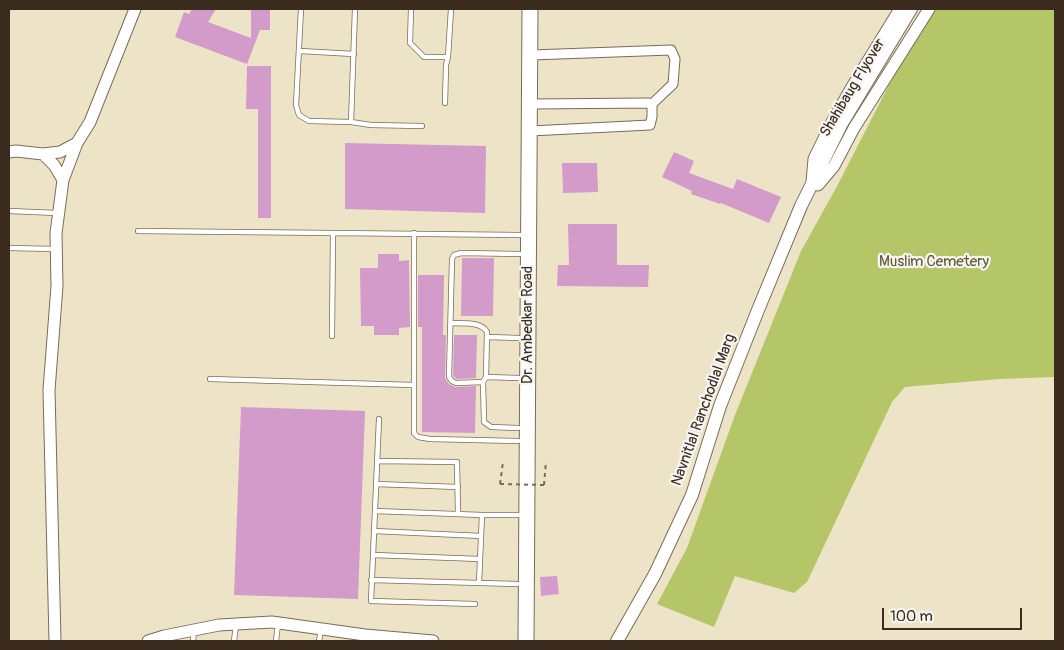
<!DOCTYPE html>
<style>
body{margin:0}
#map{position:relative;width:1064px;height:650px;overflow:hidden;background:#ede4c7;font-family:Pangolin,sans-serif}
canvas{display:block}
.frame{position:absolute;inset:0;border:10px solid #3b2a1e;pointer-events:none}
.scale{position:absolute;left:882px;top:608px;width:140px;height:22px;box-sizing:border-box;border:2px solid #3b2a1e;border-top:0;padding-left:6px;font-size:15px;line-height:18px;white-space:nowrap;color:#3b2a1e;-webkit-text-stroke:4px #f6f6f2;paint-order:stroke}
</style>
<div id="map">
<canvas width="1064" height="650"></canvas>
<div class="frame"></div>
<div class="scale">100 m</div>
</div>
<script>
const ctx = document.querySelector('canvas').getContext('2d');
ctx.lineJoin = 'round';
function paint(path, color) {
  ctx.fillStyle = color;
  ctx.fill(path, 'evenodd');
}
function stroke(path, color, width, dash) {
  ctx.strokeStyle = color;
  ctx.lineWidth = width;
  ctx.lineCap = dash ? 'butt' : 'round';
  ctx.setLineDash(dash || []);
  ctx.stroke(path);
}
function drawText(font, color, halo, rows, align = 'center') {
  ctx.font = font + ' Pangolin,sans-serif';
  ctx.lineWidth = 4.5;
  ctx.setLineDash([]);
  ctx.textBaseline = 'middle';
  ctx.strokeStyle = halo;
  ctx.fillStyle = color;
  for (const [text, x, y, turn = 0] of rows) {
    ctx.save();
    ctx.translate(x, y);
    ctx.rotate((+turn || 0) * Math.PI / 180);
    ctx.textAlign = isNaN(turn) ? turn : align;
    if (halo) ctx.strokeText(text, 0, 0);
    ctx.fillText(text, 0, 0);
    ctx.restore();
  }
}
const green = new Path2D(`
 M928,9H1055V377L999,379L905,387L892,402L807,582L794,593L735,576L714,627L657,604L687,548L735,415L801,251L836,188Z`);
const building = new Path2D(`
 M192,9H216L208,22L251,38V9H270V30H260L247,64L175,37L184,12L189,14Z
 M247,66H271V218H258V109H246Z
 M345,143L486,146L485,213L345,209Z
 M674,152L694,161L689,173L733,189L737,179L781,197L769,223L721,203L720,204L691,194L692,191L662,177Z
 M562,163H597L598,192L563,193Z
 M568,224H617V265H649L648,287L557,286L558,265H569Z
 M378,254H399V261L409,260L410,327L399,328V335H374V326H361L360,268H378Z
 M462,258H494L493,316H461Z
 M418,275H444L443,335H446L445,378L449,384L455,387L476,386L475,433L422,432V327H418Z
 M454,335H477L476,378L457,379L453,376Z
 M241,407L365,411L358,599L234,595Z
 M557,576L559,594L541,596L540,577Z`);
const path = new Path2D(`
 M500,484L503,462
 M544,485L546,461`);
const service = new Path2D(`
 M301,9L296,105L299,115L309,121L351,122L371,125L422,126
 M411,9L410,43L424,57H448L451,9
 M300,51L354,54
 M445,103L446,65L448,57
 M351,122L355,9
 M9,211L57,213
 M138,231L333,233
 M414,233V433L418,437L430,439L518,441
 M9,248L55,249
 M451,323C463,324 481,321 487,332L486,377L483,382L456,383L452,381L449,377L452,259L454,255L461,253L520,254
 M332,336L333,233L520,235
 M487,337L519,338
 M486,377L519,378
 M210,379L413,385
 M483,382L484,422L491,427L518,428
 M379,419L371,601L475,604
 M377,461L457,462L458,513
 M376,484L458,487
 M375,511L482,515H518
 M374,531L481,536
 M373,555L480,559
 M371,580L517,584
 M479,583L482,515
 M193,641L194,631
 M234,641L236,625
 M276,641L278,624
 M319,641L321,630`);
const minor = new Path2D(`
 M531,55L671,50L675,59L673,84L652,104
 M530,131L650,125L652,117V104L649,103L530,104`);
const tertiary = new Path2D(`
 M9,152L16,151L43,154L60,152L77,143L90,122L135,9
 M43,154L54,165L63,180
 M812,182L814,159L832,122L852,87L900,9
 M818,185L834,166L854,128L929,9
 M55,641L49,390L57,286L56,233L63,180L77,143
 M148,641L164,636L219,625L272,622L365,635L433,641`);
const secondary = new Path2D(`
 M617,641L655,574L692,495L720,406L758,310L801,206L841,125L911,9`);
const primary = new Path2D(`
 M526,641L530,9`);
const pathBridge = new Path2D(`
 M500,484L544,485`);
const streetNames = [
 ["Shahibaug Flyover",853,88,-59],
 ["Dr. Ambedkar Road",528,325,-90],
 ["Navnitlal Ranchodlal Marg",704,410,-70]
];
const parkNames = [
 ["Muslim Cemetery",934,262]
];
paint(green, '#b5c669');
paint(building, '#d29bc9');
stroke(service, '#796b59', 6);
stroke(minor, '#796b59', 11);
stroke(tertiary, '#796b59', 13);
stroke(secondary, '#796b59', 14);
stroke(primary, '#796b59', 17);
stroke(path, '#796b59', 2, [4, 4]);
stroke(service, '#fff', 4.5);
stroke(minor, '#fff', 9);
stroke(tertiary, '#fff', 11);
stroke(secondary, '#fff', 12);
stroke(primary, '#fff', 15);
stroke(pathBridge, '#796b59', 2, [4, 4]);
drawText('15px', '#3b2a1e', '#f6f6f2', streetNames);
drawText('15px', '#605934', '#f6f6f2', parkNames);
</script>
